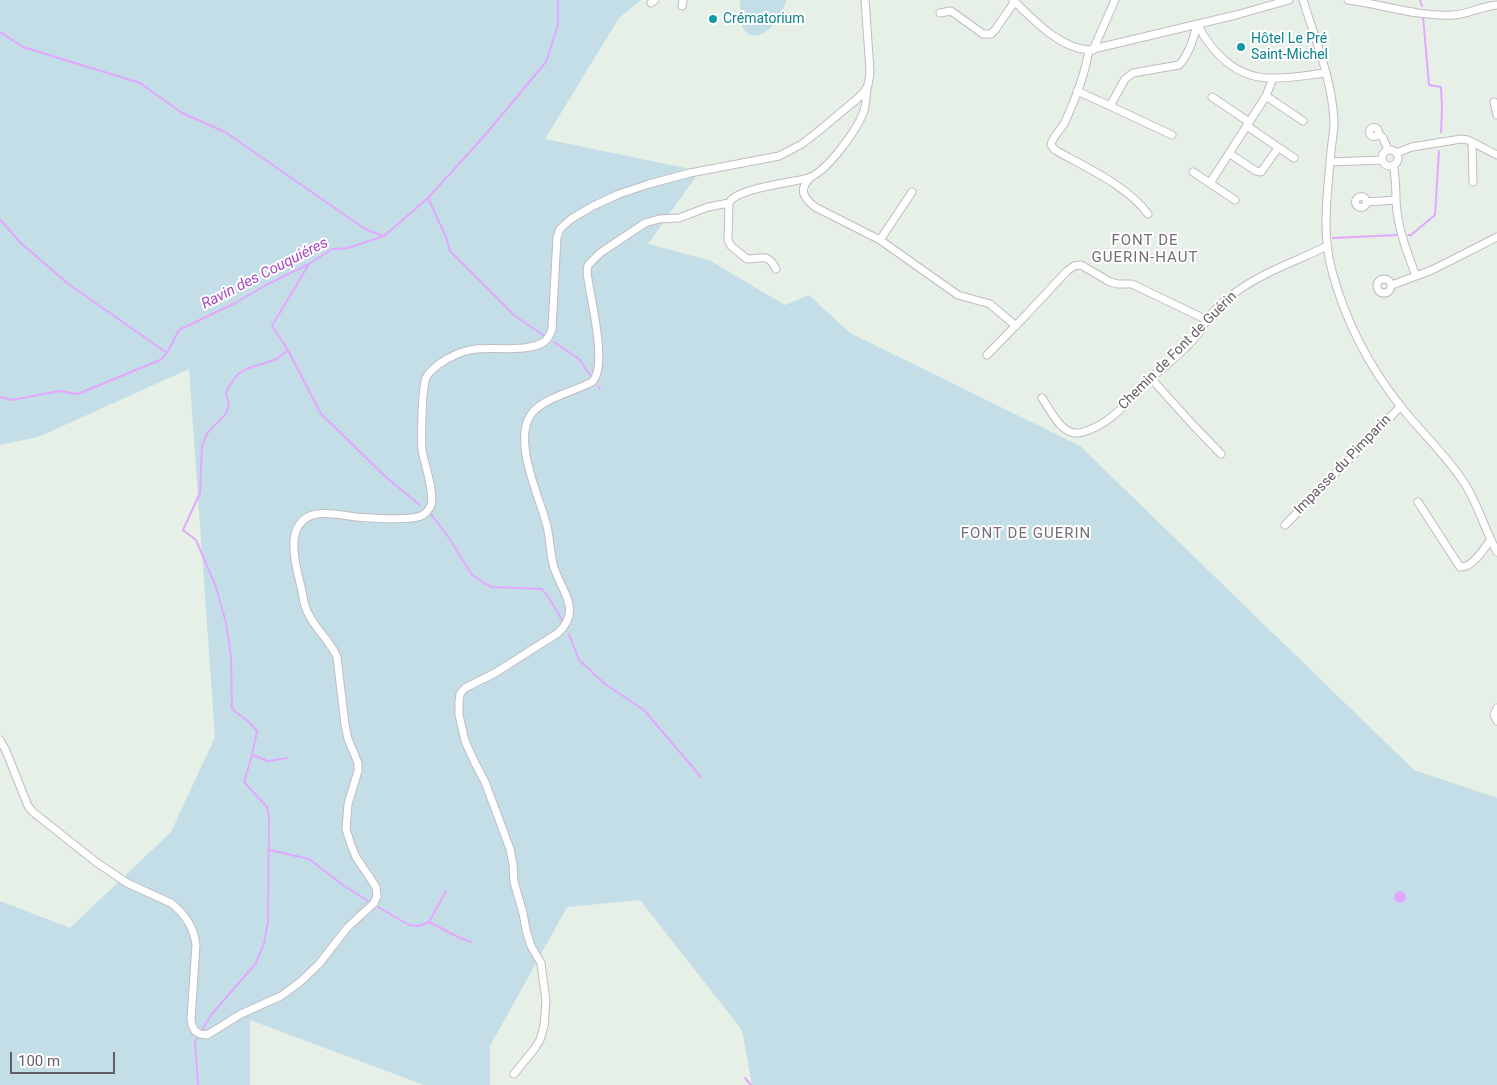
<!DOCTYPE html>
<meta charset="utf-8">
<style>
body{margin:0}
#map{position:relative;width:1497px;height:1085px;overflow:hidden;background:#e6f0e6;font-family:Roboto,sans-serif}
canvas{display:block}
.scale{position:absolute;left:10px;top:1052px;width:105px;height:22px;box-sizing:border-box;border:2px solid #655e66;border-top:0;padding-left:6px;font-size:15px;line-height:18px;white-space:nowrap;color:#655e66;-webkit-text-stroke:4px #fff;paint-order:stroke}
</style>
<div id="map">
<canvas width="1497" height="1085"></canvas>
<div class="scale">100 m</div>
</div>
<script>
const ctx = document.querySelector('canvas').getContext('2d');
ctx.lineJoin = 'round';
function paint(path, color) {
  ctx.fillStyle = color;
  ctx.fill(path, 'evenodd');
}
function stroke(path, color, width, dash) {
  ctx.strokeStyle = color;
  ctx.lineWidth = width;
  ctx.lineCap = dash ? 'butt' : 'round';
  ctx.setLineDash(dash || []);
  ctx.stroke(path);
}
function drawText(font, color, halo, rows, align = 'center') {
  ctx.font = font + ' Roboto,sans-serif';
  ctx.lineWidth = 4;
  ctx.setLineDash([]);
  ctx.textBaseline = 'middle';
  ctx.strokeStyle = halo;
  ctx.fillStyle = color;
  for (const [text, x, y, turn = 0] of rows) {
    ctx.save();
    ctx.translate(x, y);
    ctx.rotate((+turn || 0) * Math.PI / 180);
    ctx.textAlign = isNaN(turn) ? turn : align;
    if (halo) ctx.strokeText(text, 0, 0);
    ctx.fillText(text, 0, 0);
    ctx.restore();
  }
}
const green = new Path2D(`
 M0,0H641L619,18L545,139L700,171L648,244L709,260L785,305L809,295L850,333L1080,446L1414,770L1497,798V1085H752L742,1030L640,900L567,907L490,1046V1085H424L250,1020V1085H0V901L70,928L171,832L215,737L189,369L38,437L0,445Z
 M740,0H787C779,16 770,39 749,35L744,30L741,23Z`);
const water = new Path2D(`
 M1394 897a6 6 0 1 1 12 0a6 6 0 1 1-12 0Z`);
const stream = new Path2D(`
 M1420,0L1422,6
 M1423,16L1429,85L1441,87L1442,108L1441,132
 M0,32L23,47L140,83L182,113L225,132L365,229L383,236
 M428,198L446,237L450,251L515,316L543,335
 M0,220L21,243L67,283L167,353
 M1408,235H1411L1435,215L1439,151
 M1333,238L1398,235
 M554,342L579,359L590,375
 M288,350L321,414L388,479L420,505
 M598,386L600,389
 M0,397L12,400L59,391L78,394L160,360L167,353L179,330L235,303L266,285L309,264L332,249L348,248L384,236L428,198L485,135L546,62L558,25V0
 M430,513L449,538L472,575L484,583L492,587L542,589L549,598L562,620
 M569,634L579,660L605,684L644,710L701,777
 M253,755L268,761L287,758
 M270,850L309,859L343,885L368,901
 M378,907L409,925L419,926L429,922L456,936L471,942
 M429,922L446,891
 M201,1032L211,1015L256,963L264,944L268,921L269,817L267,807L244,782L252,755L257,731L249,722L232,709L231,656L226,623L216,587L196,540L183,530L200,493L202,446L208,432L226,414L229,403L226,394L228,388L238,374L246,369L277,359L288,350L272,326L309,264
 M745,1078L751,1085
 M198,1085L195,1041L199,1036`);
const minor = new Path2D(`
 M1013,0C1033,19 1060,49 1089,50L1236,15L1289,0
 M1303,0C1315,39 1332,79 1334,121C1334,131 1332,141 1331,151C1328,191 1321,231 1332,271C1345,320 1370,368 1402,408C1422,433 1445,454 1463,481C1478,503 1484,529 1497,552
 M1348,0C1381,4 1418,17 1452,15C1467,15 1482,6 1497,5
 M651,3L655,0
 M682,6L683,0
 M940,13L951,11L983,34H991L995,30L1015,1
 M1197,24C1212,52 1233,76 1267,78C1286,79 1307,75 1326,73
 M1089,50C1085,74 1075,100 1065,122C1061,130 1052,137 1051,145L1055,150C1085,167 1128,186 1148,214
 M1093,50L1115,0
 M1077,91L1110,106L1125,79L1133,73L1179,65C1189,54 1194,38 1197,24
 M1266,96L1303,121
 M1212,97L1249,122
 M1494,102L1497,115
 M1110,106L1172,135
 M1247,126L1294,158
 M1369.5 132a4.5 4.5 0 1 1 9 0a4.5 4.5 0 1 1-9 0Z
 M1378,133L1383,138L1388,150
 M1472,142L1473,182
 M1382 158a8 8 0 1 1 16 0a8 8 0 1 1-16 0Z
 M1396,153L1412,147L1461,139L1468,140L1497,155
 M1230,154L1256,171L1261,172L1278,148
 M1331,162L1382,160
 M1393,165C1397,180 1395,196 1397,212C1400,234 1408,255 1416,276
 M1193,172L1235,200
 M810,178C798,190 804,198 815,207L880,240L958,295L990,304L1016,326
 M1210,183L1266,96L1273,78
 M1355.5 202a5.5 5.5 0 1 1 11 0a5.5 5.5 0 1 1-11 0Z
 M1367,202L1396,200
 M880,240L912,192
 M776,269C767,252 762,259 747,259L731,246L728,240L729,203C736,188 791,183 808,178C827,172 857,130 864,111C866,104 866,96 867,88
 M1377 286a7 7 0 1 1 14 0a7 7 0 1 1-14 0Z
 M1392,285L1432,270L1497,237
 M987,355L1026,315L1067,271L1074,266L1081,265L1110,282L1118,284H1132L1207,320
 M1152,378L1157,385L1193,425L1221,454
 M1042,398C1050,409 1061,435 1078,433C1082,433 1086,431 1089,430C1115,420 1128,400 1147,382C1164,366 1183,353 1197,335C1201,330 1204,324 1207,319C1214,310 1223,302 1232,295C1260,273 1295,262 1327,246
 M1418,502L1460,567C1473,568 1483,549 1491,540
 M1285,525L1401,406
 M1497,708L1494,715L1497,721
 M0,740L6,751L28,806L33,812L96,862L127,883L171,903C185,914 194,927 196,945L191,1019L192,1025L195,1031L200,1034L207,1035L241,1014L281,996L300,982L319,964L347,928L374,903L377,896L376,887L356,857L351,845L346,829L348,804L358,771V763L348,739L345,725L337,657C330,640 315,629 308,613C304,606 303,598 302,591C298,575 290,547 296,531C306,505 336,515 357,517C371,518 409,521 421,516C425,514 429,510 431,505C435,494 424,462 422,450C421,438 422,387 426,378C428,373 434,368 439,364C448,358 459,352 470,350C489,346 528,353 544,342C549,338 550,334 552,329L557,237L560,229L571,219L593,206L619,194L649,184L690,173L779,156L802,144L815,134L857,99L865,91L868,85L870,73L869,56L865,0
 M514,1074L535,1048L540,1040L544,1026L546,1001L541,963L531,946L526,930L523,913L514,882L513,864L510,849L485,782L475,763L465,741L459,715V702L460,694L465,688L495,673L558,633C584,609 559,589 553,564C550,552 550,539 547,526C540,498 511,439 532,413C544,398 575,391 592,382C609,366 589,294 587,272L588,265L600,253L645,223L659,219L679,218L708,207L729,203`);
const markers = [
 [713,19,5,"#0f9aa8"],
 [1241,47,5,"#0f9aa8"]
];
const cultureNames = [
 ["Crématorium",723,19],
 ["Hôtel Le Pré",1251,39],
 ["Saint-Michel",1251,55]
];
const streetNames = [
 ["Chemin de Font de Guérin",1178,351,-45],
 ["Impasse du Pimparin",1343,465,-46]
];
const neighbourhoodNames = [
 ["FONT DE",1145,241],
 ["GUERIN-HAUT",1145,258],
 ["FONT DE GUERIN",1026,534]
];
const waterNames = [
 ["Ravin des Couquiéres",265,274,-27]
];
paint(green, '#c3dee7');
paint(water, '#e4a7ff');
stroke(stream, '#e4a7ff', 2);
stroke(minor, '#c1bbc2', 9);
stroke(minor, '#fff', 7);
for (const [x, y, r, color] of markers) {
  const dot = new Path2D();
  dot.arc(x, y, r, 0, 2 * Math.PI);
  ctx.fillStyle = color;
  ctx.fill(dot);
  stroke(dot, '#fff', 2);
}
drawText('14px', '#0d838f', '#fff', cultureNames, 'left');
drawText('14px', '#655e66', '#fff', streetNames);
ctx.letterSpacing = '1px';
drawText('15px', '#766f78', '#fff', neighbourhoodNames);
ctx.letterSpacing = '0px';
drawText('italic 15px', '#a747c5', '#fff', waterNames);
</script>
